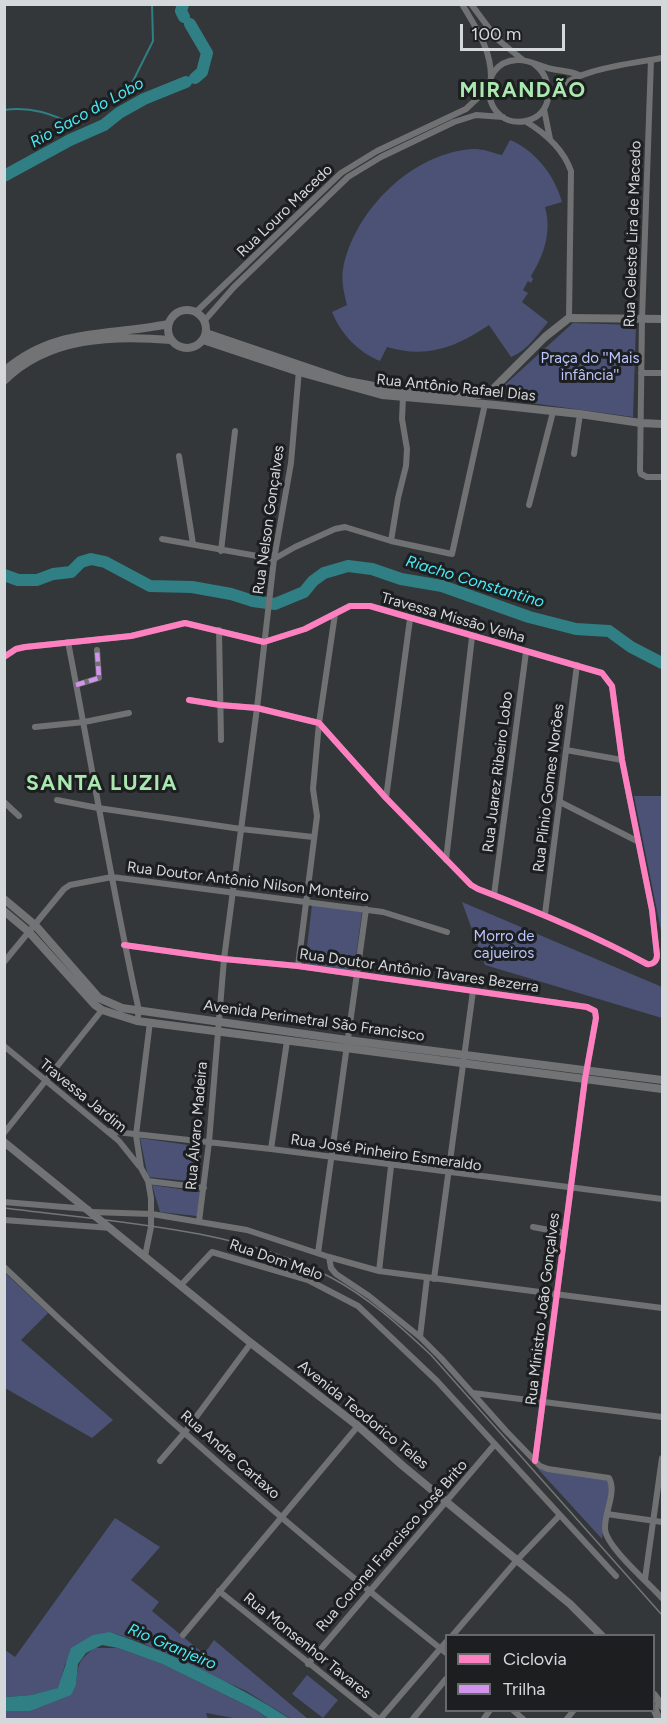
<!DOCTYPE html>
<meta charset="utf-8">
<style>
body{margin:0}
#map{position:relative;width:667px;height:1724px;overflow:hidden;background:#343739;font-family:Figtree,sans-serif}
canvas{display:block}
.frame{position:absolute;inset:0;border:6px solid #d5d8db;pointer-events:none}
.legend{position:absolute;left:445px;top:1634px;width:210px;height:78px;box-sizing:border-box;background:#1c1e20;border:2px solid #66686b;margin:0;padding:8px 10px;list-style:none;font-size:18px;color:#d5d8db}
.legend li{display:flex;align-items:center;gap:12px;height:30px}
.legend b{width:30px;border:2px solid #66686b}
.scale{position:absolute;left:460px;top:24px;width:105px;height:27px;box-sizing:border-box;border:3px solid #d5d8db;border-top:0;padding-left:8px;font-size:18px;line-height:21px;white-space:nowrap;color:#d5d8db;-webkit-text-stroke:4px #1c1e20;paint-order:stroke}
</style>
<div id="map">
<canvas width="667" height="1724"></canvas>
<div class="frame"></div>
<ul class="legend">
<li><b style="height:8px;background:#ff80c0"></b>Ciclovia</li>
<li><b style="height:8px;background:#d193ec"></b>Trilha</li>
</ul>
<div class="scale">100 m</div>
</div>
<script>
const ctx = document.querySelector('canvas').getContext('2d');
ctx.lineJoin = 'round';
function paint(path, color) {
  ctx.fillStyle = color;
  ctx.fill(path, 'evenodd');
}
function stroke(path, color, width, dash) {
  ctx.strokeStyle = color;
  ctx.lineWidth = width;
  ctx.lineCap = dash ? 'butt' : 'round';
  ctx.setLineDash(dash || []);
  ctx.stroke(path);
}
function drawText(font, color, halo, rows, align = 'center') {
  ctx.font = font + ' Figtree,sans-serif';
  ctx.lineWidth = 6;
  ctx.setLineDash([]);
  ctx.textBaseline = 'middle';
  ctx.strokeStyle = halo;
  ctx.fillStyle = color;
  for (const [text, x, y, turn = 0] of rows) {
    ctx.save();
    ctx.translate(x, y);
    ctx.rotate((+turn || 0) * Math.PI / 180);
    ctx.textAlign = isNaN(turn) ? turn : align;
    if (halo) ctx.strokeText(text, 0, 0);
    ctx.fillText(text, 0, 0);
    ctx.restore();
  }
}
const green = new Path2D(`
 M510,140C535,150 555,176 562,202L545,207C552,232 544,255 531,276L533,279L531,283L528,281L523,290L528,293L522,302L548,322C538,334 527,351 511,357L489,325C456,347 427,359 387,347L380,361C358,352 341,334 332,312L347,305C344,293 341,281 343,269C354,210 414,151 475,149C484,149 493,153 502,155Z
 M573,323L636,325L633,417L502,399L498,391Z
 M634,796H662V936Z
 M462,902L662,987V1018L485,965Z
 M312,905L362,912L354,971L305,964Z
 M140,1138L202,1147L199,1182L148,1177Z
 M152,1185L200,1192L197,1216L160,1212Z
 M5,1273L48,1313L21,1340L113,1420L92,1438L5,1388Z
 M538,1469L606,1478L610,1485L602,1539Z
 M115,1518L160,1547L131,1580L159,1602L152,1611L204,1654L214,1640L308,1719H291L246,1691L138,1641L110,1632L65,1664L59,1688L31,1695L7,1697L5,1696V1650L15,1657Z
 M95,1648H118L162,1664L256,1710L268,1719H239L206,1713L208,1719L5,1720L4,1711H30L76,1685C78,1664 78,1660 95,1648Z
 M307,1675L338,1700L323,1718L292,1694Z`);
const water = new Path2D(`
 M110,1632C173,1654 235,1683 290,1719H269L256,1710L162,1664L118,1648L102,1645L86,1653L78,1664L76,1685L71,1695L30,1711H5V1696L7,1697L31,1695L58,1688L71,1648L93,1635Z`);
const stream = new Path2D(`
 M4,110C31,106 53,114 76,126L106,102L127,93L153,41L152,4`);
const river = new Path2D(`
 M183,4L181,11L184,17
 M190,24L207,53L202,72L195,78
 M4,176L70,140L104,125L119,113L144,99L186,82
 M4,575L18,580H37L53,574L71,572L81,562L91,559L105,562L150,586L192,587L231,594L253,601L275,604L304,592L313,581L324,573L348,566L372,569L401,579L442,586L529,617L576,629L609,631L631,647L662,663`);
const street = new Path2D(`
 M462,4C476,28 491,49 491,77
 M471,4L497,39L523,60
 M651,60L642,319L640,471L641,474L647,477H662
 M534,64C555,79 554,115 526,121C483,130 474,62 517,60C529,59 540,67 552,69C561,71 570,71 579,75
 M550,97C569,69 630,64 662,58
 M544,109L550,139
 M525,121C545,133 563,148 571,171L569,318
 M196,312L341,173L377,151L466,109L484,92L489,83
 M205,320L234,287L348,177L381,157L454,122L476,115L503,117
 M641,373H662
 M574,454L580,414
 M179,456L193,544
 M529,505L553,412
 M162,539L274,559L295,547L335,529L345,527L391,541L452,554L485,404
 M391,541L398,498L406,466L407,449L402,419L403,397
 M221,551L235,431
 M219,630L221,740
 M68,642C92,765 112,889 139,1011L137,1021
 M4,657L16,649L25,647L131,636L185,623L264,642L305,629L350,606H370L602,673L612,686L622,760L652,910L657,955C657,961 653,965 647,964C592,934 536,911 478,889L471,885L386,798L319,723L257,708L220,705L189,700
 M76,685L99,678L97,650
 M35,727L84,722L129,713
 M566,750L622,760
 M386,798L410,619
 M57,800L98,808L241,829L313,837
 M4,802L19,816
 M560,802L637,841
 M446,860L472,637
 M494,895L526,652
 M545,914L577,665
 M124,945L224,959L298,966L587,1007L595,1011L596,1018L585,1079L535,1461
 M4,962L64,889L70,885L112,877L383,912L447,932
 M298,966L317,816L313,789L319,723L335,614
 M4,1046L119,1141L139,1166
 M107,1131L271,1149L662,1199
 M4,1133L102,1010
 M271,1149L287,1041
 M148,1181L204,1188
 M4,1202L88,1209
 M92,1212L152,1214L247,1230L329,1257L379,1271L662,1308
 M4,1220L111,1228
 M199,1221L209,1142L224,959L257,708L274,559L291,463L299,370
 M533,1227L565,1233
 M318,1253L366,909
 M145,1256L151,1227V1198L148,1181L141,1168L136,1135L150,1022
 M329,1257L331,1268L336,1274L369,1296L420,1337L441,1358L506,1431L540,1466L548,1469L609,1478C617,1492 604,1513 605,1529C606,1547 650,1584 662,1598
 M4,1267C146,1402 294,1532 446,1653
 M379,1271L391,1166
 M434,1279L473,991
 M181,1285L212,1252L308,1280L358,1306L437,1381L616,1576
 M420,1337L427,1278
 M473,1393L662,1417
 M160,1461L185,1432L251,1343
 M607,1514L662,1522
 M645,1579L662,1458
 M219,1591L380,1720
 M183,1635L358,1426
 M452,1636L518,1559L560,1515
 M308,1664L495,1444
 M513,1710L524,1720
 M380,1719L446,1642
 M412,1720L446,1679
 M483,1720L490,1710
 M566,1720L574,1710`);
const secondary = new Path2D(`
 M168 329a19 19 0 1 1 38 0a19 19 0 1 1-38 0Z
 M206,333L347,381L385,388L454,395H479L492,390L545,337L569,318L662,319
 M203,340L299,372L382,395L496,405L580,414L641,423L662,424
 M4,371C56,326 108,337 168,324
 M4,381C48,337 113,335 171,340
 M4,899L35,925L99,998L122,1008L347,1040L662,1080
 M4,911L29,932L95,1005L102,1010L137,1021L662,1089
 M4,1142L251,1343L358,1426L403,1466L570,1604L602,1636
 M654,1695L662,1706
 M654,1708L659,1720`);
const tram = new Path2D(`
 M4,1208C107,1221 238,1228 330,1277C368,1297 400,1326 431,1355L662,1615`);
const quiet = new Path2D(`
 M76,685L99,678L97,650`);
const cycleway = new Path2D(`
 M4,657L16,649L25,647L131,636L185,623L264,642L305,629L350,606H370L602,673L612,686L622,760L652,910L657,955C657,961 653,965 647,964C592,934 536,911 478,889L471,885L386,798L319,723L257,708L220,705L189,700
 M124,945L224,959L298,966L587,1007L595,1011L596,1018L585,1079L535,1461`);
const streetNames = [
 ["Rua Louro Macedo",285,211,-44],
 ["Rua Celeste Lira de Macedo",633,234,-88],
 ["Rua Antônio Rafael Dias",456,388,6],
 ["Rua Nelson Gonçalves",269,520,-82],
 ["Travessa Missão Velha",453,618,16],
 ["Rua Juarez Ribeiro Lobo",498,772,-83],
 ["Rua Plinio Gomes Norões",549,788,-83],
 ["Rua Doutor Antônio Nilson Monteiro",248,882,7],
 ["Rua Doutor Antônio Tavares Bezerra",419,971,8],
 ["Avenida Perimetral São Francisco",314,1021,8],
 ["Travessa Jardim",83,1096,39],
 ["Rua Álvaro Madeira",197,1126,-85],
 ["Rua José Pinheiro Esmeraldo",386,1153,8],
 ["Rua Dom Melo",276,1260,19],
 ["Rua Ministro João Gonçalves",543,1309,-83],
 ["Avenida Teodorico Teles",363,1415,39],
 ["Rua Andre Cartaxo",230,1455,41],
 ["Rua Coronel Francisco José Brito",392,1546,-49],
 ["Rua Monsenhor Tavares",307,1646,39]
];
const parkNames = [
 ["Praça do ''Mais",590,359],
 ["infância''",590,376],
 ["Morro de",504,937],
 ["cajueiros",504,954]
];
const waterNames = [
 ["Rio Saco do Lobo",87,113,-29],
 ["Riacho Constantino",475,582,17],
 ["Rio Granjeiro",172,1647,23]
];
const districtNames = [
 ["MIRANDÃO",523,91],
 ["SANTA LUZIA",102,784]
];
paint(green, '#4b5275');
paint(water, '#2f7f85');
stroke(stream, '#2f7f85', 2);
stroke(river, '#2f7f85', 12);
stroke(street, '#707172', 6);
stroke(secondary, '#727374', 8);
stroke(tram, '#747576', 1.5);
stroke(quiet, '#d193ec', 4.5, [9, 4.5]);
stroke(cycleway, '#ff80c0', 6);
drawText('15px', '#d5d8db', '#1c1e20', streetNames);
drawText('15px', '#bcc6fe', '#1c1e20', parkNames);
drawText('italic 16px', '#48edf9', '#1c1e20', waterNames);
ctx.letterSpacing = '1.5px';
drawText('bold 21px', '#aae8b0', '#1c1e20', districtNames);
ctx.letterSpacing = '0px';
</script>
